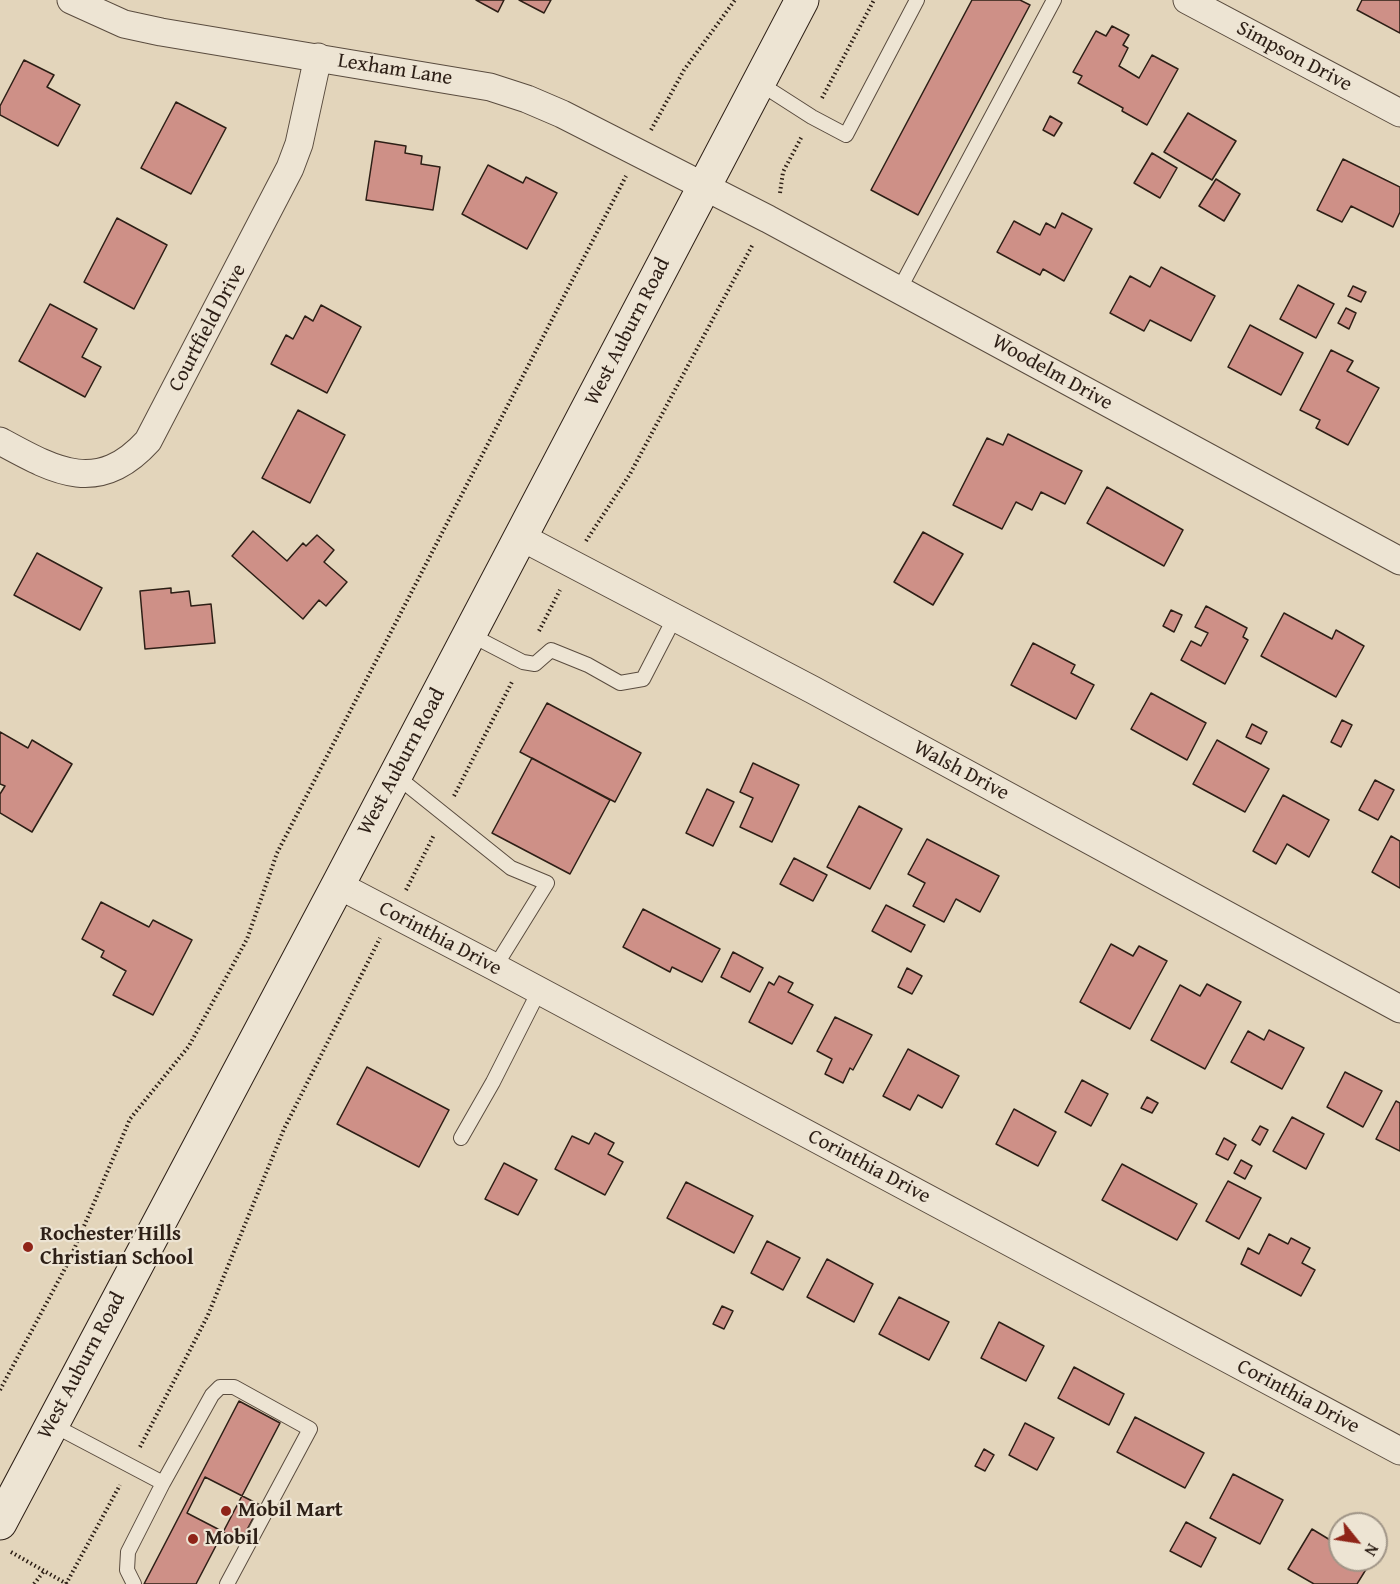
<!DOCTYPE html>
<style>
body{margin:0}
#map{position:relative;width:1400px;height:1584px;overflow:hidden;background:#e3d5bb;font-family:"Gentium Book Plus",serif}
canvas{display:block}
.north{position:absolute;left:1328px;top:1512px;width:60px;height:60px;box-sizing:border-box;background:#ede4d3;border:2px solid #a09587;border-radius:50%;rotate:120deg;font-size:16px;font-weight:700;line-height:24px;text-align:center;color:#2d1f16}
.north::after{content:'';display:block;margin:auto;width:21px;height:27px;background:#8f2418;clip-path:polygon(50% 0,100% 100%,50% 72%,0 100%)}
</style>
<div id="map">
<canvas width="1400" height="1584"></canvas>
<div class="north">N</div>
</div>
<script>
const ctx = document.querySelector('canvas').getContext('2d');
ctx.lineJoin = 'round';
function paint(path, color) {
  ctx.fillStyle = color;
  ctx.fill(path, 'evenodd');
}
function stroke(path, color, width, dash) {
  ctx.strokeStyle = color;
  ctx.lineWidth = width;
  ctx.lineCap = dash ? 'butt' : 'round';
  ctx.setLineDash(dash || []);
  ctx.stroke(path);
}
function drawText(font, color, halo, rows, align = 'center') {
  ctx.font = font + ' "Gentium Book Plus",serif';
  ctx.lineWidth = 4.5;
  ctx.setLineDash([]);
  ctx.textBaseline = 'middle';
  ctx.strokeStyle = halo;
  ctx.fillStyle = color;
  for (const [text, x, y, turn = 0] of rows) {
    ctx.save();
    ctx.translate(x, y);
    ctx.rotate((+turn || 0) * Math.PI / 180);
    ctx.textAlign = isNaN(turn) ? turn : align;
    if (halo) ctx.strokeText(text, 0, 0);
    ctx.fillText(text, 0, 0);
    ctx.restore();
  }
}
const building = new Path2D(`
 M476,0H504L498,12Z
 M519,0H551L544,13Z
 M972,0H1020L1030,5L918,215L871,190Z
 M1362,0H1400V33L1357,10Z
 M1112,26L1129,35L1123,45L1128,48L1119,66L1139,78L1152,55L1178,69L1147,125L1122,111L1123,108L1078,83L1082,76L1073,72L1096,31L1106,36Z
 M24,60L54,75L47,87L80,105L58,146L0,115V106Z
 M176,102L226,128L191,194L141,168Z
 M1188,113L1236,141L1212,180L1164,152Z
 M1050,116L1062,123L1054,136L1043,130Z
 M375,141L406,146L405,153L422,156L421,164L440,167L433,210L366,200Z
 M1152,153L1177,168L1160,198L1134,183Z
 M1343,159L1400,187V212L1393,227L1351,206L1342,222L1317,210Z
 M488,165L523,183L526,177L557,193L527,249L462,214Z
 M1216,179L1240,194L1224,221L1199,206Z
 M1062,213L1092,229L1064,281L1043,269L1040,275L997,252L1014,221L1040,235L1046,223L1055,228Z
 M117,218L167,245L134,309L84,282Z
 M1161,267L1215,296L1191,341L1150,320L1144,331L1110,313L1130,276L1150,287Z
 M1298,285L1334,304L1316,338L1280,319Z
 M1353,286L1366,292L1361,302L1348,296Z
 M50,304L97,329L82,357L101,367L85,397L19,361Z
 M321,305L361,327L327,393L271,364L286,335L293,339L305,316L313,321Z
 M1346,308L1356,313L1349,329L1338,323Z
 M1250,325L1303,353L1281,395L1228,367Z
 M1331,350L1353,361L1347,371L1379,388L1348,445L1316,428L1320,420L1300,410Z
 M298,410L345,435L310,503L262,478Z
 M1008,434L1082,471L1065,504L1041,492L1032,510L1016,502L1002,529L953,505L987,438L1003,445Z
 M1107,487L1183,530L1164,566L1087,523Z
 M253,531L287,561L303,543L306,546L317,535L334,550L324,562L347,582L326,606L319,600L303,619L232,556Z
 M923,532L963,554L933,605L894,582Z
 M37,553L102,588L80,630L14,595Z
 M171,588V593L189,591L191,606L211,604L215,643L145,649L140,591Z
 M1206,606L1247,628L1243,637L1248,640L1225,684L1181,660L1191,641L1201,646L1208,633L1195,627Z
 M1171,610L1182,615L1174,632L1163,626Z
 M1284,613L1332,639L1336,630L1364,646L1336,697L1261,656Z
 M1033,643L1075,665L1071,673L1094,685L1076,719L1011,685Z
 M1151,693L1206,723L1187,760L1131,729Z
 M547,703L641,753L615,802L520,752Z
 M1342,720L1352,725L1341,747L1331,742Z
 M1252,724L1267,732L1261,744L1246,737Z
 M0,732L28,748L32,740L72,764L32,832L0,813V794L5,786L0,784Z
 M1217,740L1269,769L1245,812L1193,784Z
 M532,758L610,800L570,874L492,833Z
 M753,763L799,785L772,842L740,827L753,798L740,792Z
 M1375,780L1394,790L1378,820L1359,810Z
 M707,789L734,802L713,846L686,833Z
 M1283,795L1329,820L1309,857L1287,844L1276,864L1253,851Z
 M859,806L902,829L870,889L827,867Z
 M1391,836L1400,841V888L1372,872Z
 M927,839L999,876L980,912L956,899L944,922L913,906L925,883L908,874Z
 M794,858L827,875L813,901L780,884Z
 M101,902L149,927L153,920L192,940L153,1015L113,995L126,971L101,957L104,951L82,939Z
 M886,905L925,925L911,952L872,931Z
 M643,909L720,949L702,982L672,967L670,972L623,947Z
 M1111,944L1133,956L1139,946L1167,961L1130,1029L1080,1002Z
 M733,952L763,968L750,992L721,977Z
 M907,968L922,976L912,994L898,987Z
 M779,976L793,983L788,992L813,1005L792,1044L749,1022L769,982L774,985Z
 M1207,984L1241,1002L1205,1069L1151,1040L1180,985L1200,996Z
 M835,1017L872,1035L853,1070L850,1068L843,1083L825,1074L832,1059L817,1051Z
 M1269,1030L1304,1048L1282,1089L1231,1062L1248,1031L1264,1040Z
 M908,1049L959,1076L942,1108L918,1095L910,1110L883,1096Z
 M367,1067L449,1110L419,1167L337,1124Z
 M1345,1072L1382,1091L1363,1127L1327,1107Z
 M1082,1080L1108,1094L1091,1126L1065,1112Z
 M1147,1097L1158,1103L1152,1113L1141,1108Z
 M1396,1101L1400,1103V1151L1376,1139Z
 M1014,1109L1056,1132L1038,1166L996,1144Z
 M1292,1117L1324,1134L1306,1169L1273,1151Z
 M1260,1126L1268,1130L1260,1145L1252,1140Z
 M595,1133L614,1143L608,1154L623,1162L605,1195L555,1169L572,1136L589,1144Z
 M1224,1138L1236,1145L1228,1160L1216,1154Z
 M1241,1160L1252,1166L1245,1179L1234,1173Z
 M504,1163L537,1180L518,1215L485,1199Z
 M1122,1164L1197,1204L1177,1240L1102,1200Z
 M1228,1181L1261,1198L1239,1239L1206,1221Z
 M686,1182L753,1216L734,1253L667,1218Z
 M1269,1234L1288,1244L1291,1238L1310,1248L1302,1263L1315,1270L1301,1296L1241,1264L1248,1248L1259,1254Z
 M767,1241L800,1258L783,1290L751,1273Z
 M827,1259L873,1284L854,1322L807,1297Z
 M899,1297L949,1322L929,1360L879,1334Z
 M722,1306L733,1311L724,1329L713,1324Z
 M999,1322L1044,1346L1026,1381L981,1358Z
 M1074,1367L1124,1394L1109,1425L1058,1398Z
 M239,1401L280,1423L196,1584H144Z
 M1135,1417L1204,1453L1185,1488L1117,1452Z
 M1025,1423L1054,1438L1037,1470L1009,1455Z
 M984,1449L994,1455L985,1471L975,1466Z
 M1233,1474L1283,1500L1260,1544L1210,1518Z
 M205,1477L260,1505L241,1541L187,1513Z
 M1186,1522L1216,1538L1201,1567L1170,1551Z
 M1312,1529L1340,1546V1560H1364L1370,1563L1357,1584H1314L1288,1569Z`);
const path = new Path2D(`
 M822,98L874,0
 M651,130L684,70L735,0
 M780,193L783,172L802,136
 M586,541L630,474L753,244
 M539,631L560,590
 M454,796L513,680
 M406,890L434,835
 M0,1390L69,1261L130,1119L189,1046L247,939L277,853L626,176
 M140,1447L208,1315L284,1129L380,938
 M11,1552L67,1584
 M34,1584L44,1571
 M66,1584L120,1485`);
const service = new Path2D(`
 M759,83L812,117L846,135L917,0
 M899,290L1054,0
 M469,634L523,662L535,664L551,650L588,665L620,683L643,679L675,617
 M395,775L511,868L547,883L495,967
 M461,1138L493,1082L539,991
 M51,1424L163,1483L212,1395L220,1387H234L310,1429L227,1584
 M134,1584L127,1570L128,1552L163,1483`);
const minor = new Path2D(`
 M71,0L124,24L161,32L490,87L527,99L562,114L768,219L1400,561
 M1187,0L1400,113
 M0,441C55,471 98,496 148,441L290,168L299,144L318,57
 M521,537L813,690L1400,1009
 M338,885L495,967L1400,1451`);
const secondary = new Path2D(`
 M0,1523L338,885L802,0`);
const markers = [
 [28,1247,6,"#8f2418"],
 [226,1511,6,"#8f2418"],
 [193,1539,6,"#8f2418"]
];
const streetNames = [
 ["Simpson Drive",1294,57,28],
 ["Lexham Lane",395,70,9],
 ["Courtfield Drive",208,328,-62],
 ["West Auburn Road",628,332,-63],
 ["Woodelm Drive",1052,373,29],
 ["West Auburn Road",402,762,-62],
 ["Walsh Drive",961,771,28],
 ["Corinthia Drive",440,939,28],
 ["Corinthia Drive",869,1167,28],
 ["West Auburn Road",82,1366,-62],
 ["Corinthia Drive",1298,1397,28]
];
const poiNames = [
 ["Rochester Hills",40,1235],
 ["Christian School",40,1259],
 ["Mobil Mart",238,1511],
 ["Mobil",205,1539]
];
paint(building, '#ce9087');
stroke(building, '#2d1f16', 1.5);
stroke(service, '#5a4c3f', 16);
stroke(minor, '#5a4c3f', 29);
stroke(secondary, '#2d1f16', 35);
stroke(path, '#2d1f16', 4, [1.5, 3]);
stroke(service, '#ede4d3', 14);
stroke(minor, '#ede4d3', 27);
stroke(secondary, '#ede4d3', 33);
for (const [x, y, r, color] of markers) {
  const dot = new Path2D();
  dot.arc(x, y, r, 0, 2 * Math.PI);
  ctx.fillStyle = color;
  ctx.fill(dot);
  stroke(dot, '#ede4d3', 2);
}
drawText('21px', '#2d1f16', '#ede4d3', streetNames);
drawText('bold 21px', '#2d1f16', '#ede4d3', poiNames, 'left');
</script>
